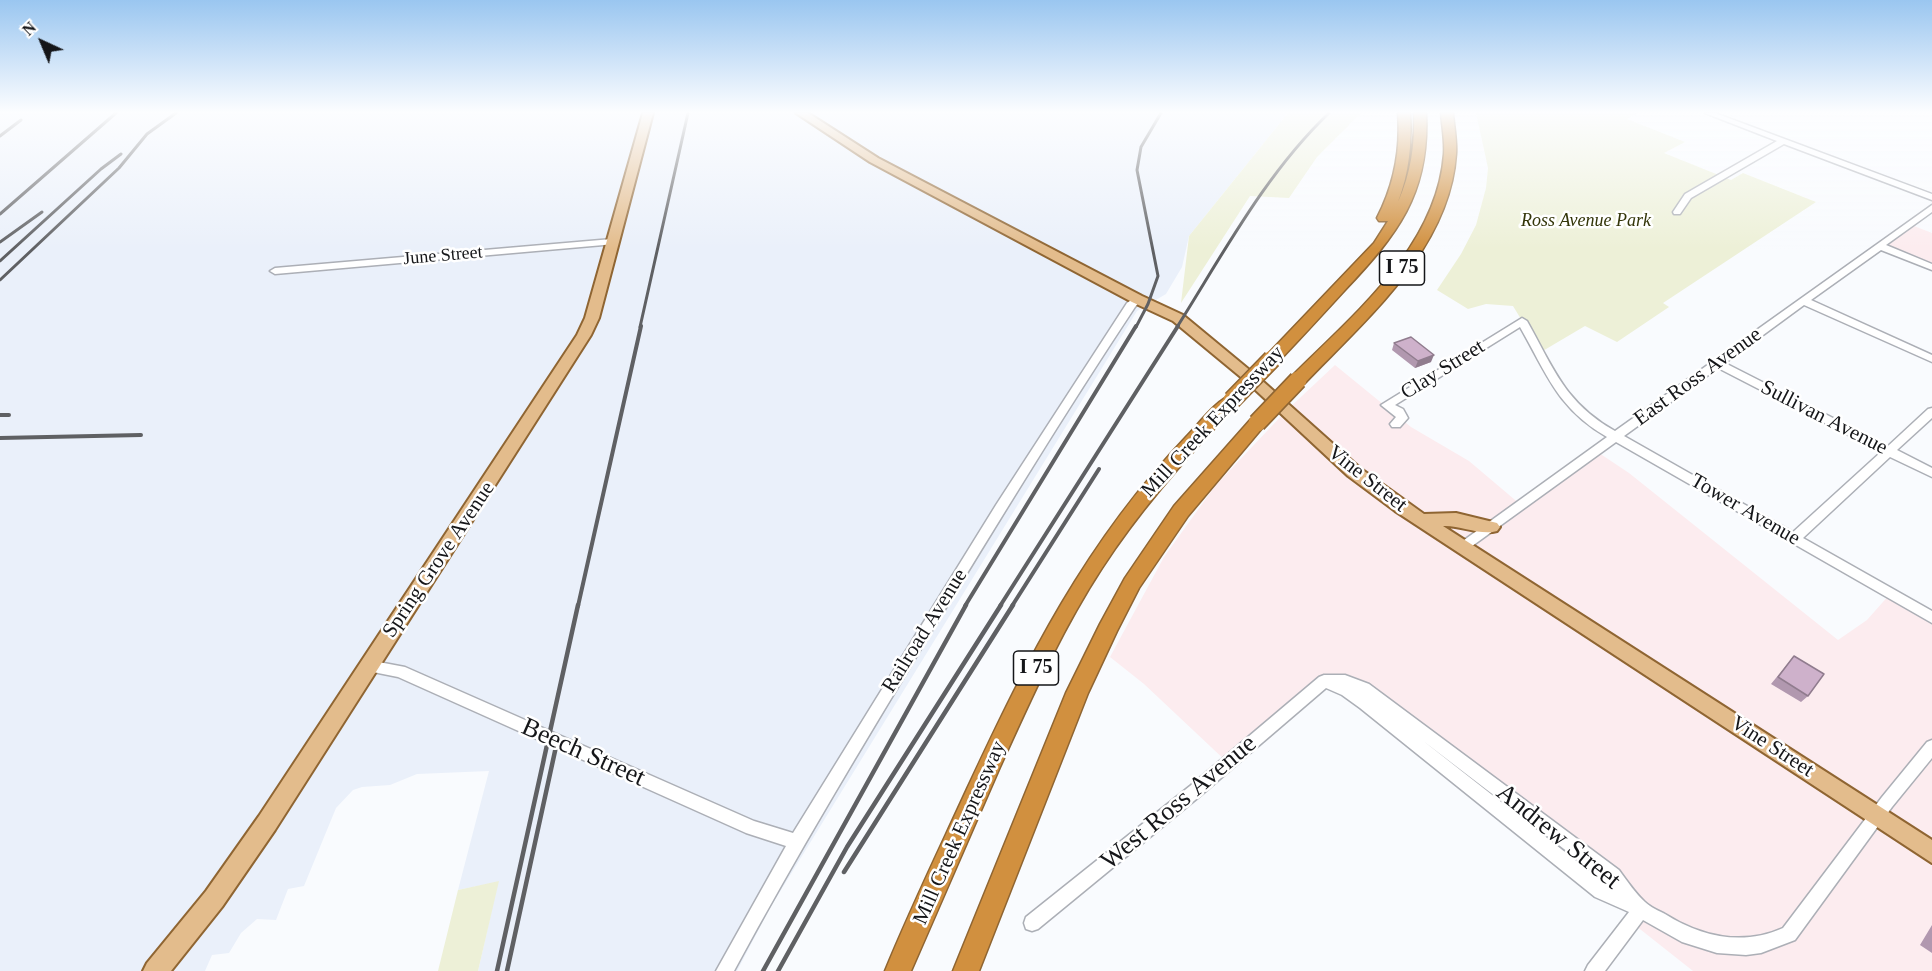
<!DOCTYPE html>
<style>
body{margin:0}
#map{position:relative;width:1932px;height:971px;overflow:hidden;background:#f9fbfe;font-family:"Times New Roman",serif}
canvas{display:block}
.north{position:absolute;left:12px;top:12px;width:60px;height:60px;-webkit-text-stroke:4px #fff;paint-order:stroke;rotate:316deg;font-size:16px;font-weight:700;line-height:24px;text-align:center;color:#151619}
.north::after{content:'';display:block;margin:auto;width:21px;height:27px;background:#151619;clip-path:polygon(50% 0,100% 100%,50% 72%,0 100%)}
</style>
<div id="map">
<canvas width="1932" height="971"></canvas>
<div class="north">N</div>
</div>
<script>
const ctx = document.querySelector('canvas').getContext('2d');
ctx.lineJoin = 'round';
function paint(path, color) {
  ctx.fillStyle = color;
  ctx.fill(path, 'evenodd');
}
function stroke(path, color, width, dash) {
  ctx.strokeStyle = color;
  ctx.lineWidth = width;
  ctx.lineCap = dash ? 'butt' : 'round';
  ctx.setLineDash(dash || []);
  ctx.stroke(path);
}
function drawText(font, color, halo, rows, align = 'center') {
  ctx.font = font + ' "Times New Roman",serif';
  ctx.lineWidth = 5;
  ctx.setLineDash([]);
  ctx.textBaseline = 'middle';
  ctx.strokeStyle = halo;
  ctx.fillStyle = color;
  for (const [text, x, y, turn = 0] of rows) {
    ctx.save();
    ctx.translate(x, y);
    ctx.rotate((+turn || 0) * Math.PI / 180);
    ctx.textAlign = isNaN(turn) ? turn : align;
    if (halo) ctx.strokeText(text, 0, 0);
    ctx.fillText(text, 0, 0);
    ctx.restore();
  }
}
const commercial = new Path2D(`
 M1909,224L1932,233V267L1880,246Z
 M1335,365L1411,427L1469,461L1521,505L1596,451L1629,473L1838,640L1867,620L1890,594L1932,618V971H1693L1631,922L1640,909L1601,891L1431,757L1324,681L1228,763L1144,684L1110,657L1164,557L1215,486L1286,411Z`);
const built = new Path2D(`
 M0,113H1288L1189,236L1182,267L1166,294L1137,311L770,908L737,971H478L498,882L458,890L489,771L417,774L390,785L362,787L353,790L336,808L304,886L288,889L276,920L257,919L241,933L229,953L212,955L205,971H0Z`);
const green = new Path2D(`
 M1288,113H1361L1317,157L1289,198L1250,196L1181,303L1189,236Z
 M1476,113H1637L1627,119L1685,142L1664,153L1731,180L1743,173L1816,202L1663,303L1669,307L1617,342L1585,326L1541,352L1513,306L1486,304L1468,309L1437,290L1461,254L1476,225L1486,188L1488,168Z
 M499,881L478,971H438L458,890Z`);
const minor = new Path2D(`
 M1705,113H1715L1932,194V200L1784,144L1691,198L1680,214H1674L1673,212L1685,194L1777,141Z
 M1932,205V212L1886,245L1932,264V270L1881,250L1811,300L1932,355V362L1804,305L1725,363L1888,446L1928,409L1932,408V418L1897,450L1932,468V477L1890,457L1803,538L1932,611V623L1616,442L1468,549H1460L1458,546L1460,543L1607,437C1557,408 1547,374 1520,327L1395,405L1403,409L1408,418L1400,427H1392L1390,424L1396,417L1381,405L1522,318L1527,321C1554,369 1565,403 1615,431ZM1718,368L1881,452L1793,532L1624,436Z
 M612,239L617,242L615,244L275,274L270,271L275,268Z
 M1137,296L1142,299L1135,307C1064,414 997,524 930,634C863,745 796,856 734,971H716L786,846L746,833L398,677L363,670L361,666L363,662L368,660L405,667L754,821L793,833L996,505L1127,303Z
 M1324,675H1345L1369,684L1619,870C1627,881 1636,894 1645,902C1650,907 1659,911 1665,914C1701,937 1743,946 1783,928L1882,797L1927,742L1932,740V758L1892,807L1795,940L1761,953L1746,955L1717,953L1682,942L1643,920L1605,971H1585L1588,965L1629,912L1595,897L1360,708L1342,695L1326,688L1200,796L1038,929L1032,931L1026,929L1024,923L1026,917L1190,786L1319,677ZM1422,740L1607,882L1612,888L1607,885Z`);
const major = new Path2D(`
 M643,113H653L599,318L591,335L275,830L222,907L171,971H143L147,963L206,891L259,816L577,335L585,318Z
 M796,113H808L878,158L1142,296L1183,315L1258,377L1360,468L1424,514L1456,513L1497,523L1500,527L1497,531C1481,536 1460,525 1443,526L1932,840V863L1395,511L1348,476L1248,383L1173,321L1132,302L870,162Z`);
const highway = new Path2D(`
 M1398,113H1410C1412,144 1409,173 1398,202C1411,173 1415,144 1414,113H1426C1430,194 1397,235 1344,291C1322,315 1300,339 1278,362H1266L1264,359L1266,356L1374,243L1388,221H1379L1377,218C1394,185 1401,150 1398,113Z
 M1441,113H1453C1454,126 1457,141 1456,154C1450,249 1365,320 1304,384H1292L1290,380L1292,376C1353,315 1437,247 1444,154C1445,141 1442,126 1441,113Z
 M1232,395L1238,396L1240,400L1238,404C1188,455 1141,508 1102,568C1061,631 1031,699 1000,767C970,835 941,903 911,971H885C910,910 939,850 967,789C1028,658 1085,543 1186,437C1197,426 1218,398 1232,395Z
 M1257,417L1263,419L1265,423L1263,427L1188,516L1139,588L1117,631L1088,693L979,971H953L1066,693L1100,624L1125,578L1174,506L1251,419Z`);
const railFar2 = new Path2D(`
 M0,136L21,120
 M0,214L116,113
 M0,242L42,212
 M0,261L101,169L121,154
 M0,280L119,168L147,134L176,113
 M640,327L688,113
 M1136,327L1148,304L1158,276L1137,170L1141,147L1161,113
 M1177,327C1223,254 1266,173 1329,113`);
const railFar1 = new Path2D(`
 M0,415H9
 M0,438L141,435
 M578,606L641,326
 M965,606L1136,326
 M1000,606L1178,326
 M1012,606L1099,469`);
const rail = new Path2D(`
 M844,872L1013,605
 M497,971L578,605
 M507,971L557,742
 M763,971L966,605
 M778,971L847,847L1001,605`);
const highwayBridge = new Path2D(`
 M1232,400L1272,359
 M1257,423L1298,380`);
const wall = new Path2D(`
 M1394,343L1431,362L1415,368L1392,350Z
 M1794,656L1808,696L1801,702L1771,684Z
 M1932,925V953L1920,945Z`);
const shadedWall = new Path2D(`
 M1434,355L1431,362L1415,368L1418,361Z`);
const building = new Path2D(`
 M1411,337L1434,355L1418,361L1394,343Z
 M1794,656L1824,674L1808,696L1778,677Z`);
const farParknames = [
 ["Ross Avenue Park",1586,221]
];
const farStreetnames = [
 ["June Street",443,256,-5]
];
const shields = [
 [1402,268,45],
 [1036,668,45]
];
const shieldNames = [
 ["I 75",1402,268],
 ["I 75",1036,668]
];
const streetNames = [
 ["Clay Street",1443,370,-32],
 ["East Ross Avenue",1698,377,-36],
 ["Sullivan Avenue",1824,418,27],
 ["Mill Creek Expressway",1213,422,-47],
 ["Vine Street",1367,479,38],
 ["Tower Avenue",1745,510,30],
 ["Spring Grove Avenue",439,560,-56],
 ["Railroad Avenue",925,631,-58],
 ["Vine Street",1772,747,33],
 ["Mill Creek Expressway",960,833,-66]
];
const nearStreetnames = [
 ["Beech Street",583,753,24],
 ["West Ross Avenue",1179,803,-40],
 ["Andrew Street",1558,837,39]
];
paint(commercial, '#fcecef');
paint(built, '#eaf0fa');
paint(green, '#edf0d7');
stroke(minor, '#acafb6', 3);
stroke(major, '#8f6532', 4);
stroke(highway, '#8f6532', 3);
paint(minor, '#fff');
paint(major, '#e3bc8c');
paint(highway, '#d1903f');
stroke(railFar2, '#5f6063', 3);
stroke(railFar1, '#5f6063', 4);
stroke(rail, '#5f6063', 4.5);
stroke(highwayBridge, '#8f6532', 20, []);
stroke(highwayBridge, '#d1903f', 17);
paint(wall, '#b198af');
paint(shadedWall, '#907c8e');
paint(building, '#ceb1cb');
stroke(building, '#907c8e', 1.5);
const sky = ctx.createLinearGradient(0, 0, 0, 249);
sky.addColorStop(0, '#9ac6f0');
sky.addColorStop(0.45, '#fcfdff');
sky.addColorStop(1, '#fcfdff00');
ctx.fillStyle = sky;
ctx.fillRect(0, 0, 1932, 249);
drawText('italic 18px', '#34360a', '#fff', farParknames);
drawText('18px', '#151619', '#fff', farStreetnames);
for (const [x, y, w] of shields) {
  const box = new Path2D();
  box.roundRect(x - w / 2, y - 17, w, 34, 4.5);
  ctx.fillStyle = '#fff';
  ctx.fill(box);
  stroke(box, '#151619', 1.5);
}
drawText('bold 20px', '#151619', null, shieldNames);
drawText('21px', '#151619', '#fff', streetNames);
drawText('26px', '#151619', '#fff', nearStreetnames);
</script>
